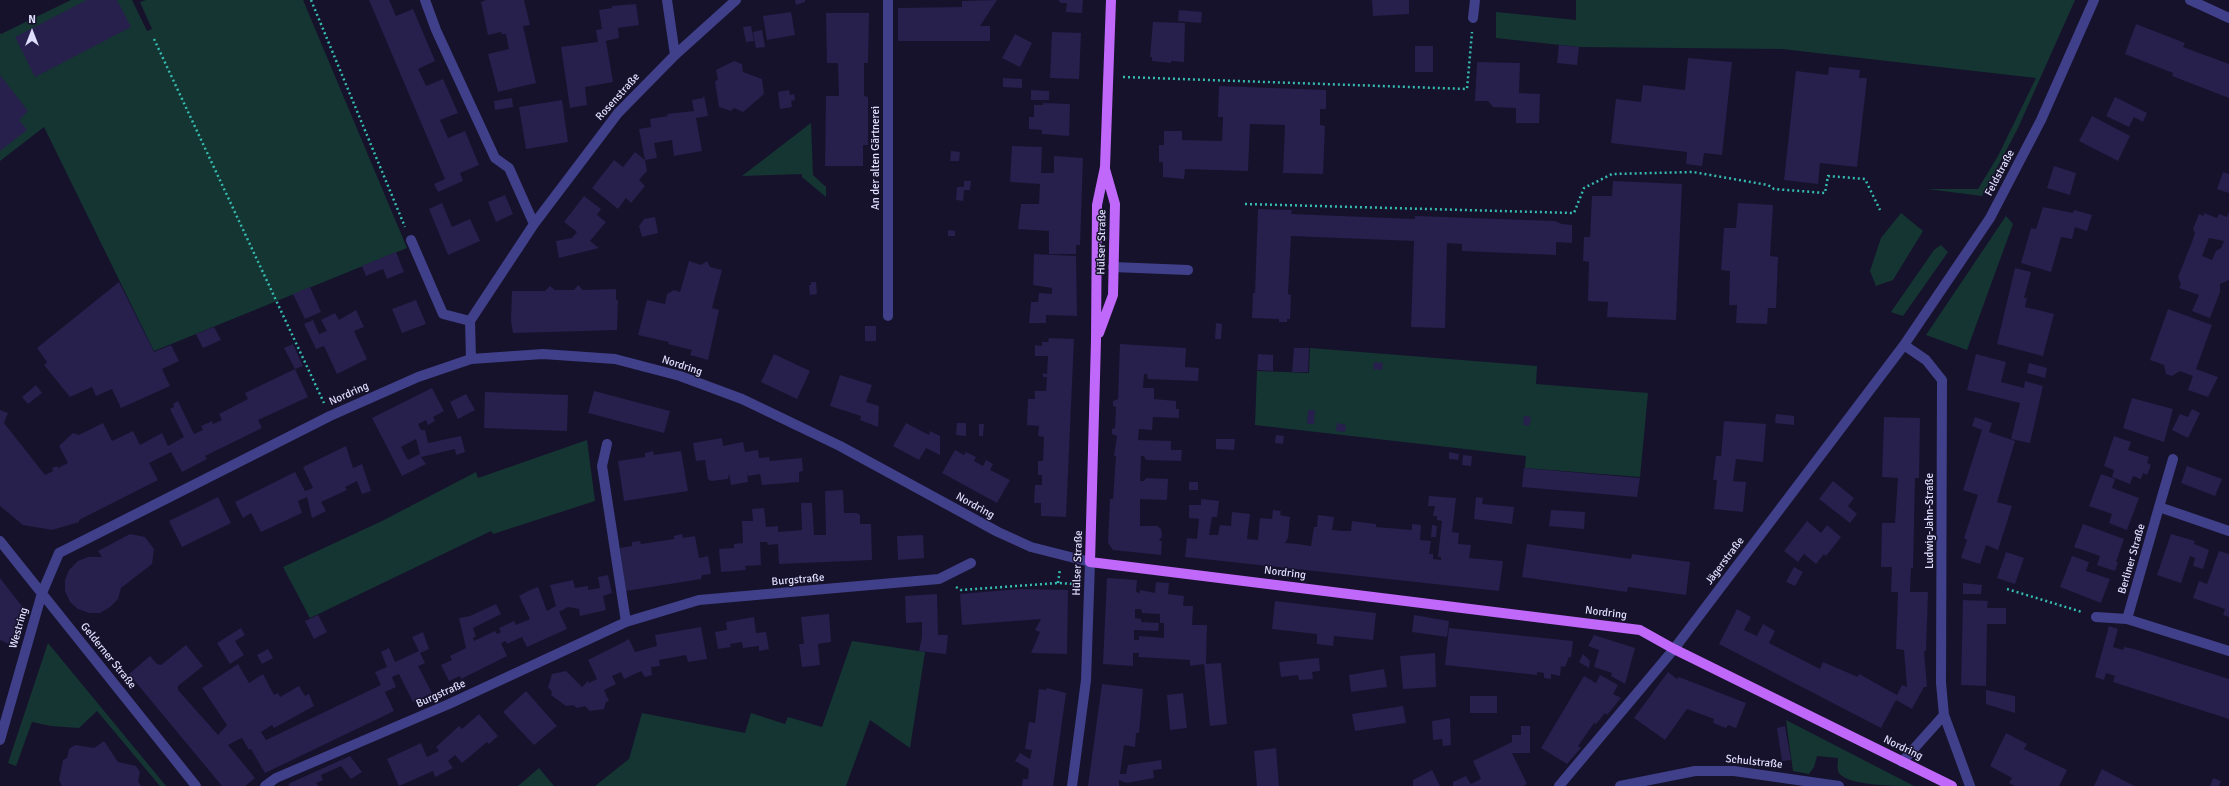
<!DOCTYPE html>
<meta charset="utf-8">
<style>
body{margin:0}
#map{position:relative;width:2229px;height:786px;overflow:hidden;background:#16122b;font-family:Signika,sans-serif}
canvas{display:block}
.north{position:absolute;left:12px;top:12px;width:40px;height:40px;-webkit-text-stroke:3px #16122b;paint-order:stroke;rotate:0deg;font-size:11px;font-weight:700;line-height:16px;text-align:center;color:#e0defe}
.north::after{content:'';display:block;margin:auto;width:14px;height:18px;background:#e0defe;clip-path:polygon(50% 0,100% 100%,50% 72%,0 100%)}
</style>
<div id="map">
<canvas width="2229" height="786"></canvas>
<div class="north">N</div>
</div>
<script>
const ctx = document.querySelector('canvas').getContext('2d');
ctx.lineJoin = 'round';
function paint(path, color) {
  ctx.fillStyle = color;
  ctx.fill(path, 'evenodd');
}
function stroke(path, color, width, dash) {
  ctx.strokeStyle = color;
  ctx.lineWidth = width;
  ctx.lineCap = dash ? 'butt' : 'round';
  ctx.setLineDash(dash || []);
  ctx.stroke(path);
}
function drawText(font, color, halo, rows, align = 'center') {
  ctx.font = font + ' Signika,sans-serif';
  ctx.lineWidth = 3;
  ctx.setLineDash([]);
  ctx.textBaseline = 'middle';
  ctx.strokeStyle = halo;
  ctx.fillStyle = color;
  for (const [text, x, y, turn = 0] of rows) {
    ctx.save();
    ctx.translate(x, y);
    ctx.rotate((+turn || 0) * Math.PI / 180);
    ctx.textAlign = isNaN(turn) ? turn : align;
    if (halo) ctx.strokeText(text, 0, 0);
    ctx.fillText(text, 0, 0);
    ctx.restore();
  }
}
const green = new Path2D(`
 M71,0H132L147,31L152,29L140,2L146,0H303L407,248L154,351L44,127L0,161V33L1,34Z
 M1576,0H2075L2018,128L1982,196L1927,189H1978L1998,156L2036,78L1782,49L1579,47L1496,38V12L1576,20Z
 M811,123L813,175L826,187V197L802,177V174L742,176Z
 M1901,213L1923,231L1893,280L1876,286L1870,271L1881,238Z
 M2006,216L2013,224L1967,350L1926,335Z
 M1941,245L1948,252L1903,316L1891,312L1934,250Z
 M1310,348L1537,366L1536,384L1648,393L1640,477L1525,468L1526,456L1255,425L1257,371L1309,373Z
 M587,440L595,501L493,534L491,531L310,618L283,567L382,521L476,472L478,478Z
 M852,641L925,652L910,748L870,720L846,786H595L629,759L642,713L745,733L751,713L785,724L788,717L822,727Z
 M48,643L166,786H160L97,711L79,728L51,726L32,722L16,766L8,763Z
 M1786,720L1914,786C1897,786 1843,786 1838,771C1837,767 1838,762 1838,758L1817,756L1814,767L1809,774L1793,771Z
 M539,768L554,786H518Z`);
const building = new Path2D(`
 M87,0H117L131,27L35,77L15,37Z
 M369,0H389L396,16L413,9L435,61L418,69L422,77L426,86L443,79L458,113L440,120L448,138L465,131L479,165L460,173L463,181L438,192L434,184L445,179Z
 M486,0H524L530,25L523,26L536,83L498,92L488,54L509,49L506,34H502L501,32L488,35L481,2Z
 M795,0H805V2L796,5Z
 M997,0L980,26H990V41H898V8L962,7V1Z
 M1058,0H1083L1082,13L1066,12L1067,3H1061Z
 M1372,0H1409V14L1373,16Z
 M636,4L639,25L618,28L619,38L606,41L613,82L585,87L587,105L570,108L561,47L598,42L596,30L602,29L599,10L612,8V6Z
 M1179,10L1202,12L1201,23L1178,21Z
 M791,12L795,35L767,40L763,16Z
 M826,13H869L868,63H864V96L868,97V145H863V166H825L826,96H839L838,63H827Z
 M1153,22L1185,23L1184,62L1171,61V63L1152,61V57H1150Z
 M2136,24L2185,43L2183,47L2229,64V98L2172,76L2173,73L2125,54Z
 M751,26L754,41L746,42L743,27Z
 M762,30L765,47L756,48L753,32Z
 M1052,32L1081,33L1079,79L1050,78Z
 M1015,34L1032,43L1020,67L1002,58Z
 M1559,45L1579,47L1577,65L1557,63Z
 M1415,46H1433V72H1415Z
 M1688,58L1732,62L1722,155L1704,153L1702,166L1686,164L1687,152L1611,143L1616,99L1641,102L1643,85L1685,90Z
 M734,61L742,64L743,72L762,79L764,94L743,112L734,108L731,111L719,107L715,82L718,79L716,70Z
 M1477,62L1520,63L1519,93L1540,94L1539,123H1516V108L1493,107L1488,101H1475Z
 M1829,67L1860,70L1859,78H1867L1857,167L1820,163L1818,184L1784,180L1796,71L1828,75Z
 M0,75L28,111L19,120L27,130L0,151Z
 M1003,78L1022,79V88L1003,87Z
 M1219,86L1326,90V109H1320V125L1325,126L1323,174L1283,173L1285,125L1250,124L1248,171L1185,169L1184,179L1163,177V162H1159V145H1164V131H1182V140L1222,141L1223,117H1218Z
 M789,90L790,95L794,94L795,100L791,101L792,107L780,109L778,92Z
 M1031,90L1049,91V100H1031Z
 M704,95L708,116L696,118L702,151L674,156L672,140L654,143L657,158L645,160L639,129L651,127L650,119L668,116L667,114L694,111L692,100L703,98Z
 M2115,97L2147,113L2143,122L2134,117L2129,127L2106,116Z
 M512,98L513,107L495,110L494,101Z
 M562,100L568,142L526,149L519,107Z
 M1043,103L1070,104L1069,136L1042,134V130L1029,129V117H1034V105H1043Z
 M2092,116L2130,136L2118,161L2079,141Z
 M1012,146L1042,147L1041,173H1054V156L1083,158L1080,245H1076V254H1049V231L1018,229L1021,204H1039L1040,184L1010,182Z
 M951,151L960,152L959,161H950Z
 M635,152L645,160L647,171L639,180L645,186L631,203L626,198L618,209L592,188L614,160L623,167Z
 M2054,166L2076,173L2070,195L2047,188Z
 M2223,172L2229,174V193L2217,189Z
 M964,181H971L970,190H964L963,201L956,200L957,187H964Z
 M1613,181L1682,184L1676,320L1607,317L1608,302L1588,301L1589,262L1583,261L1584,237H1590L1592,196H1612Z
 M505,195L513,214L496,222L488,202Z
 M584,196L601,209L597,215L606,222L590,241L599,248L559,258L556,241L572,238L577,232L564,222Z
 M442,203L452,227L470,219L480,241L448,255L429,209Z
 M1738,203L1773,205L1770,256L1778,257L1776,308H1768L1767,324L1736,323L1737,305H1729L1730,271L1721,270L1724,228H1736Z
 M2043,207L2073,213L2074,210L2092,215L2087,231L2075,227L2072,239L2061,237L2051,272L2021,263L2031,228L2036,229Z
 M1258,209L1292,210L1291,214L1415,219V216L1555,221L1562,224L1572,225V243L1556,242V255L1462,251V244L1447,243L1445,328L1411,327L1414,241L1291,236L1288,294L1291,295L1290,319H1287V322H1279V319L1252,318L1253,293H1255Z
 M2229,212V280L2220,284V292L2210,318L2192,311L2199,295L2179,288L2181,284L2178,277L2192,242L2195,233L2193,229L2199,214L2204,216V213L2217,218L2219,214L2227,217ZM2209,238L2224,241L2221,248L2216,251L2212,260L2202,256Z
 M655,217L658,233L642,237L639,226L644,219Z
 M948,230L955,231V236H948Z
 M396,252L404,272L387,279L383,269L366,276L362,266Z
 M1034,254L1076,256L1077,316L1046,315V323H1029L1031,302H1038L1039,293L1052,294V288L1033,285Z
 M689,261L701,265L707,261L710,267L722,270L712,308L719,310L708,360L690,355L692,350L668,344L669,342L638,335L647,300L665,304L667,294L674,290L680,292Z
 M2015,268L2031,272L2024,298H2027L2025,307L2054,314L2043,356L1997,344Z
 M119,282L154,352L171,345L179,361L162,369L170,386L121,408L112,389L96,396L92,387L70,397L44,365L47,362L37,348Z
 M811,282H816L817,294L810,295L809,285H811Z
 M578,285L583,290L616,289V300H618L617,330L513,333L511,321L512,291H545L550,286L555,290H574Z
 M310,287L321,312L305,319L293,294Z
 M416,300L426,324L402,333L392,309Z
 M2168,309L2212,325L2196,369L2218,377L2208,397L2188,390L2193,376L2180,371L2172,376L2166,374L2164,365L2150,360Z
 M356,310L364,327L354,331L367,359L337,374L324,346L316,349L304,324L313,320L319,334L327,331L321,320L335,313L339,320Z
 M1216,323L1222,324L1221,339H1215Z
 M865,326H876V341H865Z
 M214,327L221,340L203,348L196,334Z
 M1049,338L1074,339L1066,517L1041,516V503H1034L1035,485H1042V475H1038V461H1043L1044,437L1038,436L1039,426L1027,425L1028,399H1035V391H1046L1047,377H1043V373L1047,374L1048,356H1035V345L1042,346V342H1048Z
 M293,344L303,366L295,369L284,348Z
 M1120,344L1186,348L1185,367L1199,368L1198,381L1148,379L1147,374H1144L1143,388H1154V399L1176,401V409H1179V418L1153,417L1152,430L1139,429L1138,440L1171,441V450H1182L1181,461L1146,460L1144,456H1141L1140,481H1144L1146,478L1168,479L1167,500L1140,499V526H1157L1161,529L1162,536L1159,541H1162L1161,555L1113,550L1108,543L1110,499H1113L1116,456H1114L1117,436L1112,434V429L1115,428L1116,407L1113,406V401L1118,399Z
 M1294,348H1309L1308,372H1292Z
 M774,354L810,371L797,399L761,382Z
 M1258,354L1273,355V371L1257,370Z
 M1976,354L2006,362L2001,382L2024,388L2025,381L2043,386L2030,443L2011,439L2020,403L1967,390Z
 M1374,362L1383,363L1382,370L1373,369Z
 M2029,363L2047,368L2045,378L2027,373Z
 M295,369L308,397L258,420L262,428L205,456L207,459L182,472L171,452L149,463L158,480L79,520V522L52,530L23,525L0,506V410L8,413L4,423L45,475L53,471L52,468L57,466L58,468L68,463L59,446L73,433L79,435L103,423L112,441L133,431L140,445L162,433L168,446L184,437L170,409L174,407L173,404L178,401L194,434L203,430L201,426L212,421L213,424L222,420L219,414L248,399L245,393Z
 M840,375L872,385L866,402L879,406L878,427L860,420L861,416L830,406Z
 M36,385L42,393L28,404L22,397Z
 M432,388L444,411L433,417L435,421L428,425L426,420L418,424L421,430H425L428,443L461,436L465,452L456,455L455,449L421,457L426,464L402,476L372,418ZM416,439L420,454L408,460L401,447Z
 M594,391L670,411L664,433L588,413Z
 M485,392L568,395L567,431L484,428Z
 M466,394L475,410L458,419L450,402Z
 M2132,398L2173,409L2164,442L2123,428Z
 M2192,409L2200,413L2188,438L2172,430L2180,414L2188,417Z
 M1308,410H1315L1314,424H1307Z
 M1776,414L1794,416V425L1775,423Z
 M1524,416L1531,417L1529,426L1523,425Z
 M1884,417L1920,418L1919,478H1915L1913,568H1911L1910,592H1928L1926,651H1924L1927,687H1924L1912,709L1896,700L1881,728L1719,644L1737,609L1751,617L1744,630L1757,636L1763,624L1775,631L1769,643L1820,669L1823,662L1858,677L1859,674L1897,695L1902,685L1907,687L1904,650L1896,649L1898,592H1891L1892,567H1881L1882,523H1895L1898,478L1882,477Z
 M1975,417L1992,423L1989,432L2015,441L1997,502L2012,506L1998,550L1986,545L1980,564L1961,558L1967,540L1964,538L1978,495L1963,490L1982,430L1972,426Z
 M1724,421L1766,424L1763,462L1736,459L1733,481L1746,482L1743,512L1714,509L1717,480H1713L1716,456H1721Z
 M906,423L929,435L930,431L940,436V455L926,448L919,460L893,446Z
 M957,423H966V436L956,435Z
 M1337,423L1346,425L1345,432L1336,431Z
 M979,424H984L983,436H979Z
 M1276,435L1284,436L1283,444L1275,443Z
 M2114,436L2131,442L2128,450L2149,457L2147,463L2151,465L2147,475L2143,473L2141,479L2133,476L2130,484L2112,477L2114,470L2104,466Z
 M722,438L723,446L743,442L745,452L758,450L759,458L769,457L770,461L802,458L803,471L799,472V482L762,485L760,474L748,476L747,471L748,482L731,485L729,474L728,479L711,481L708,479L705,460L696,461L693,443Z
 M1216,439H1235L1234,450L1216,449Z
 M346,446L353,468L362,464L371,491L362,494L357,481L345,487L347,490L321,502L326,511L312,518L307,497L298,501L302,513L261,532L251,513L243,518L235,502L295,472L305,491L313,488L303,467Z
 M955,450L964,455L966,452L976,457L974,461L983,466L986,460L993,464L990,470L1010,480L997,503L942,473Z
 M653,451L654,455L681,451L688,491L624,501L618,461L645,457V453Z
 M1449,452L1459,454L1458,460L1449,459Z
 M1463,455L1472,456L1471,466L1462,465Z
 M2187,466L2222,479L2215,496L2181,483Z
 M1524,468L1640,478L1637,497L1522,487Z
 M2101,474L2115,479L2112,488L2139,498L2127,530L2109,523L2112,514L2089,506Z
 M1833,481L1854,498L1848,506L1857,514L1850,523L1819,499Z
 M1189,482H1198V490H1189Z
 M843,490L844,513H857L860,515V524H871L872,560L779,564L778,544L768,545L767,542H760L761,565L745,566L746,570L721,572L719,549L734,548V544L743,543L742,521H753L752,509L764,508L766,527L778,526V532L802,530L801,503H812L814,535H826L825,491Z
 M1429,496L1456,498L1452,532L1459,533L1458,544L1471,545L1469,558L1503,561L1499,591L1185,557L1187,538L1197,539L1199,519L1189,518V505H1201V499L1219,501L1217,517H1212L1209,535H1218L1220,525L1231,526L1232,512L1250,514L1247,539L1258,540L1260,518L1272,519L1273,510L1281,511L1280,515L1290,517L1288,538L1285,543L1298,544L1311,546L1314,527H1317L1318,515L1334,517L1332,530L1341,531H1351L1352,521L1376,524V527L1412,530V524L1421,525L1420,540L1431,541L1429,554H1433V559L1441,560V557H1438L1442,521L1437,520V516H1433L1435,506H1428Z
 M218,497L231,523L182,547L169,521Z
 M1476,497L1483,498L1482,504L1514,507L1512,524L1474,519Z
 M1551,510L1585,512L1584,529L1549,526Z
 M1807,521L1821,533L1827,525L1841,537L1826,556L1824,554L1816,564L1804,554L1798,562L1784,551Z
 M2083,524L2124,539L2116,562H2118L2115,571L2097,565L2100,556L2074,547Z
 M1432,525L1437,526L1436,537H1431Z
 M130,534L145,537L154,549L152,564L121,588L118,599L110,607L100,613H89L78,609L70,602L65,591V580L69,570L78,561L88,557H102L98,551Z
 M682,534L683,538L695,536L699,558L708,556L711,574L702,575L701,579L626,591L620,548L632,546V542L640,541L641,544L674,539V536Z
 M2171,534L2195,541L2194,544L2209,550L2203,569L2193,566L2195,558L2190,556L2181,583L2157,575Z
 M923,535L924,558L898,560L897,536Z
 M1527,544L1631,559L1632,554L1690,562L1686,595L1628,587L1627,592L1522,577Z
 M2219,551L2229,554V617L2223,615L2225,609L2193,598L2199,581L2207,584Z
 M2006,552L2024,558L2015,584L1997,578Z
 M2072,556L2089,562L2086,571L2110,579L2101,603L2060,587Z
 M1794,567L1803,572L1795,586L1786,582Z
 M608,575L612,593L603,596L606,610L580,616L579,609L568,607L559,612L567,629L527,647L522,637L507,644L506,641L501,643L507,656L461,679L460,676L449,681L441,665L452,660L450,656L466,648L459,618L470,616L496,604L501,614L473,628L476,637H473L474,641L495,631L497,634L501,632L499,628L514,621L516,625L530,619L519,596L528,591L538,587L547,611L556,606L550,585L573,580L575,588L588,586V590L600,588L598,577Z
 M0,578L24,609L11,645L0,640Z
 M1107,578L1137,580L1136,592L1140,593V590L1155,593L1156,582L1169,583L1168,594L1184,596L1183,606H1193L1192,625H1207L1206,664L1221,663L1227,724L1210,726L1204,664L1190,666V660L1138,657L1139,653H1133V666L1103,664ZM1135,609H1141L1142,613L1160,614V623H1164V638L1139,636V640H1134V630L1158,631L1159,623L1141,622V619L1135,618Z
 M1963,583L1982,585L1981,594H1963Z
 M1019,589L1068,590L1067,654L1031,653L1040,632L1035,630L1041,619L962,625L960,594Z
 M937,594L938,635H948L946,654L919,651L922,637V622L906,623L905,596Z
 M1963,600L1988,601L1987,608H2006V624H1987L1986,686L1961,685Z
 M1275,601L1376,613L1373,640L1334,636L1333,646L1317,644V634L1272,629Z
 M829,614L831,642L818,644L820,665L802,667L799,644H804L801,617Z
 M318,615L327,632L314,639L305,621Z
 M1414,615L1449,621L1447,637L1412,632Z
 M754,617L756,633L766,632L769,649L759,651V646L743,648L742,642L730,644L731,647L718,649L715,632L727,630L726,622Z
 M2109,626L2118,629L2113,647L2123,650L2124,647L2134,649L2229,679V719L2113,682L2115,676L2106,673L2104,680L2095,677Z
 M701,627L707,659L688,662L686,655L659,660L660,666L651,667L652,675L645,677L641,671L624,679L621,672L612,676L616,684L604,690L609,701L606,702L604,709L590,711L585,706L577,708L573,705L566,706L551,695L552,692L548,687L552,674L566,671L582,687L588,681L589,683L597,679L588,660L620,644L629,639L635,652L657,646L655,635Z
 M241,628L245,635L235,641L244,655L230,664L217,643Z
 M1449,628L1573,641L1571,657H1569L1565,667L1561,666L1560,676L1551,674V679L1544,678V673L1537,672V675L1445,665Z
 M423,632L429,649L420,653L425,663L418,666L432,693L413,702L399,674L392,677L396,687L385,692L394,711L265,773L251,749L249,750L242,738L237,740L228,745L255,778L245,786H222L129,674L150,656L157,664L161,665L186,645L203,666L178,686V690L218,735L227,725L202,688L238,664L249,683L263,674L274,695L278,693L280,697L299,686L305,696L309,694L314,706L274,728L272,725L261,732L266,740L381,685L375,672L387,667L381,652L389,648L395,662L419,651L412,637Z
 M1594,635L1635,648L1625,684L1611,676L1612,673L1594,667L1599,650L1588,646Z
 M268,649L273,658L262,664L257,655Z
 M1435,653L1436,687L1403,689L1400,656Z
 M1583,654L1590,661L1589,668L1579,662Z
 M1319,658L1320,671L1312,672L1313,679L1299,680L1298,675L1281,677L1279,662Z
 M1384,669L1387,687L1351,692L1349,675Z
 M1668,672L1677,679L1679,677L1746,703L1736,728L1728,725L1726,728L1713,723L1714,719L1687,709L1665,740L1634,718Z
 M1600,675L1618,685L1613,694L1621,698L1607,715L1605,713L1596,724L1594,723L1578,746L1581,748L1567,764L1541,748L1584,676L1596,683Z
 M1102,684L1143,689L1139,733H1136L1135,747L1124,745L1120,774H1126L1128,765L1161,760L1162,769L1153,770L1154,778L1126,783L1119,780V786H1088Z
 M1047,688L1066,693L1053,786H1022L1023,779H1028L1029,769L1015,761L1020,753L1030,759L1032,750L1025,749L1029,722L1035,723L1039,689L1046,690Z
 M1986,690L2015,696V713L1986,704Z
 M526,691L557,726L534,745L503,712Z
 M1183,693L1187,728L1170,730L1167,695Z
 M1470,696H1497V713H1470Z
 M1403,706L1406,723L1355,731L1352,714Z
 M479,714L498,736L489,744L487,742L462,763L455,755L448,761L453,768L435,777L433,771L399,786L387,759L421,743L427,757L439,751L436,747L459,726L462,729Z
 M1450,718L1451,745L1443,746L1442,739L1433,740L1432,721Z
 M1521,726H1530V753H1512L1527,784L1523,786H1453V782L1466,776L1471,784L1481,779L1473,761L1512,742V735H1521Z
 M1785,726L1791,760L1782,761L1777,728Z
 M2006,733L2027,744L2024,749L2067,770L2059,786H2015L2009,783L2012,778L1990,766Z
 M104,741L118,762L136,766L140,772L138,781L141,786H62L59,780L63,760L67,758L69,749L75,745L94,748Z
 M1276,748L1279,786H1257L1254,751Z
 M350,756L362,772L351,779L341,766L321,775L323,780L316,783L319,786H290L288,784Z
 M2102,769L2134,786H2094Z
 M1432,770L1440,786H1413V780Z
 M2213,778L2221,781L2219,786H2210Z`);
const path = new Path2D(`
 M311,0L405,227
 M154,39L324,403
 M1123,77L1467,89L1472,32
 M1245,204L1574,213L1584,188L1612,174L1693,172L1768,185L1774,189L1825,193L1828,176L1865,179L1880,210
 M1058,583L1060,569
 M956,587L961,590L1058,583L1074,584
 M2007,589L2082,612`);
const minor = new Path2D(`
 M425,0L436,30L495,158L509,168L534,224
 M667,0L675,55
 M2190,0L2229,18
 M1473,18L1475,0
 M411,240L443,314L470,321
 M1113,267L1188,270
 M888,316V0
 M1904,345L1926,360L1942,380L1941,683L1944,715L1970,786
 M471,359L470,321L534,224L618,113L675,55L736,0
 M607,444L602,466L626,622
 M2159,507L2173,459
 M0,541L196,786
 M2096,617L2127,619L2159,507L2229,531
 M2127,619L2229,651
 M0,740L42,593L59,553L330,416L418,377L471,359L543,354L615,359L680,376L742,399L840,446L998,532L1031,547L1090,562L1086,680L1072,786
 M1902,762L1944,715
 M265,786L276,778L449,704L626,622L699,600L939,579L971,563
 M1559,786L1674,649L1904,345L1990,218L2041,120L2094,0
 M1620,786L1695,771H1734L1839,786`);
const major = new Path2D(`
 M1111,0L1105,167L1097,205L1096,340L1090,562L1640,630L1674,649L1952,786
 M1099,333L1113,295L1115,204L1105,169`);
const streetNames = [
 ["Rosenstraße",618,97,-48],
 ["An der alten Gärtnerei",876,158,-90],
 ["Feldstraße",2000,173,-62],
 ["Hülser Straße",1102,242,-89],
 ["Nordring",682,366,18],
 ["Nordring",349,394,-24],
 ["Nordring",975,506,29],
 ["Ludwig-Jahn-Straße",1930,521,-90],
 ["Berliner Straße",2132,559,-74],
 ["Jägerstraße",1725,561,-53],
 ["Hülser Straße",1078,563,-88],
 ["Nordring",1285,573,7],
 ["Burgstraße",798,580,-5],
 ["Nordring",1606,613,7],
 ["Westring",19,628,-74],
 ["Gelderner Straße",108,656,51],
 ["Burgstraße",441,694,-24],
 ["Nordring",1903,748,26],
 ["Schulstraße",1754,762,6]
];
paint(green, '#153533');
paint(building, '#271f4c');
stroke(path, '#35bbaf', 2.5, [2, 3]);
stroke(minor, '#403f89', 10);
stroke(major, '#c068fa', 10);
drawText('11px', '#e0defe', '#16122b', streetNames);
</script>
